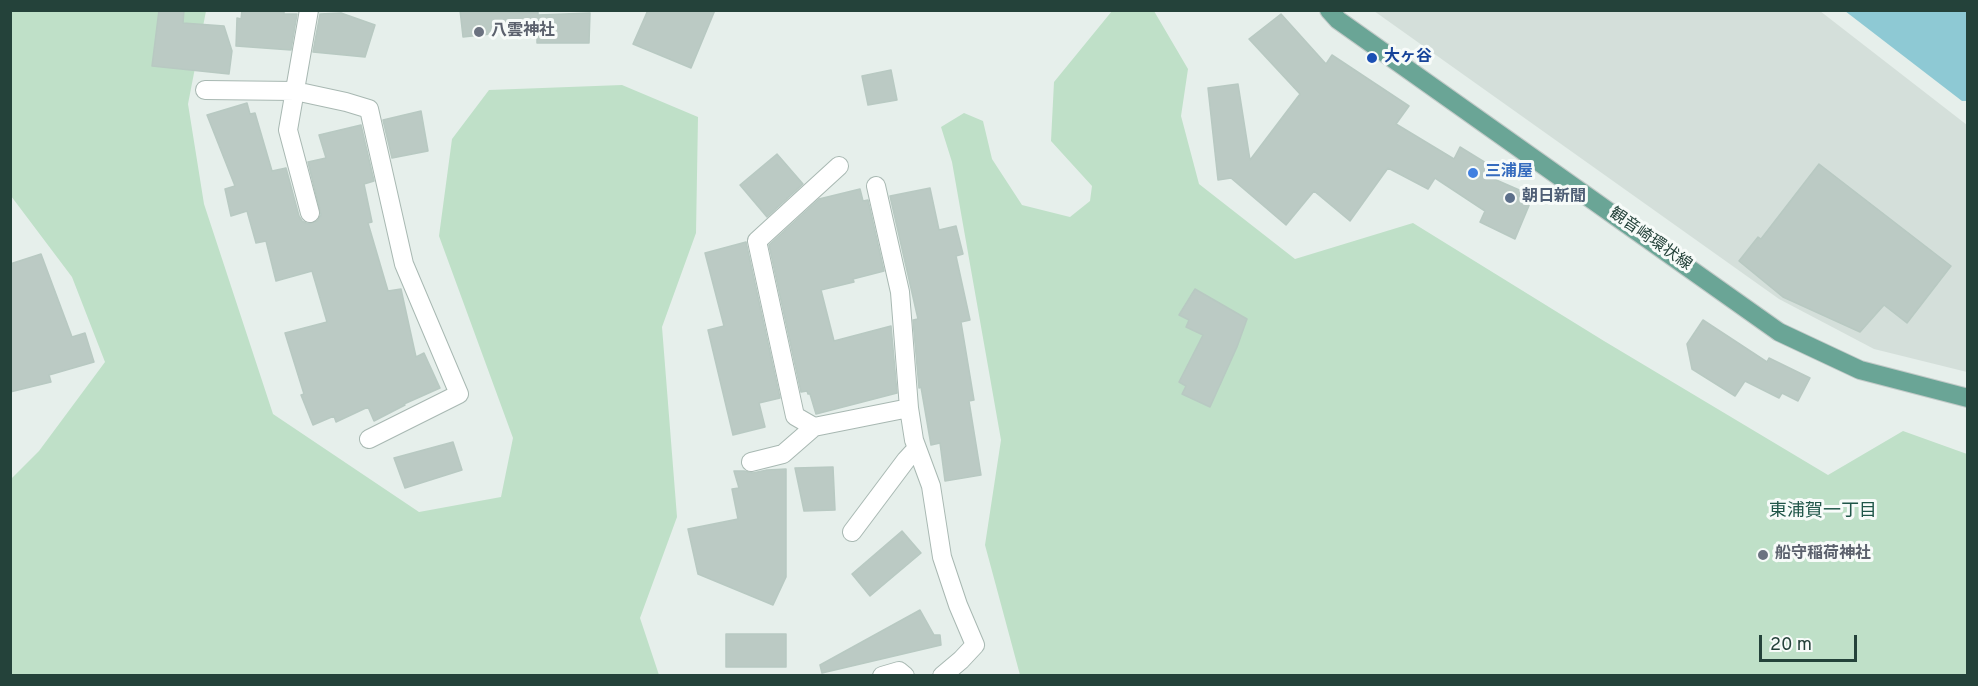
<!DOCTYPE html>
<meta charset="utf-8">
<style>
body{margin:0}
#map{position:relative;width:1978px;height:686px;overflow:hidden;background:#e6efeb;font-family:Overpass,sans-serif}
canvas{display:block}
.frame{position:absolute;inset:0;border:12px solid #24423a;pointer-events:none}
.scale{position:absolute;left:1759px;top:635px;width:98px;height:27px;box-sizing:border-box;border:3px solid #24423a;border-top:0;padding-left:8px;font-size:18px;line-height:21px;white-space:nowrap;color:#24423a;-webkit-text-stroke:4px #f7fbf9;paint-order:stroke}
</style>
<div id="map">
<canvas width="1978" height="686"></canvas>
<div class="frame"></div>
<div class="scale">20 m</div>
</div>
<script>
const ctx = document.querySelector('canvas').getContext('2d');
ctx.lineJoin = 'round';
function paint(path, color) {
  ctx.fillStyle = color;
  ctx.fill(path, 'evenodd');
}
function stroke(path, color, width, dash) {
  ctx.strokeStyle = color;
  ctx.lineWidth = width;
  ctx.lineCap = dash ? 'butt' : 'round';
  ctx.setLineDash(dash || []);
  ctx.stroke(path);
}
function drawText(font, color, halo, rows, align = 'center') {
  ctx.font = font + ' Overpass,"Noto Sans JP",sans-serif';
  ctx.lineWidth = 6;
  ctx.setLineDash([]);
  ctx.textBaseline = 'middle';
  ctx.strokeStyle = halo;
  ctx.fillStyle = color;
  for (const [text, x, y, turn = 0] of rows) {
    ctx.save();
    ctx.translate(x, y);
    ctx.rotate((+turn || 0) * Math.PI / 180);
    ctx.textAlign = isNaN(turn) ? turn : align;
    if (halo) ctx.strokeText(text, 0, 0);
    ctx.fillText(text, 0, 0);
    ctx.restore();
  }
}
const built = new Path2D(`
 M1374,11H1820L1967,125V372L1874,349L1779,299Z`);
const green = new Path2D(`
 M11,11H206L188,104L204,204L273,414L419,512L501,497L513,438L439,236L452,139L489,90L622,85L698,117L696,233L662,327L677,517L640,618L659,675H11L10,480L39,451L105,362L72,277L11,196Z
 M1112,11H1154L1188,69L1181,116L1199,184L1295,259L1413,223L1604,341L1828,475L1903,431L1967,454V675H1020L985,545L1001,440L952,162L941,127L964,113L983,121L992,159L1022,205L1070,217L1090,201L1092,186L1051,141L1054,82Z`);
const water = new Path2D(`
 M1845,11H1967V101H1962Z`);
const building = new Path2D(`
 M159,10H184L183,23L224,26L232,51L229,74L152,66Z
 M242,10H284V14H297L291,50L236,46L237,18L241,19Z
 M460,10H538V15L590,13L589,43H537V29L463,37Z
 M648,10H715L691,68L633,44Z
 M341,13L375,25L365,57L313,52L320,14Z
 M1281,14L1326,64L1332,55L1409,106L1396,124L1454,159L1460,147L1499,171L1494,179L1533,196L1515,239L1480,222L1485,211L1435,178L1428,189L1388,168L1350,221L1314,191L1286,225L1231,178L1218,180L1208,88L1238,84L1250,160L1300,94L1249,39Z
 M891,70L897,100L868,105L862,76Z
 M247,103L250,114L255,113L272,171L286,168L299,216L302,221L308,224L317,221L321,215L308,162L326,158L319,135L361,125L374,181L364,184L372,222L368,223L388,291L401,289L416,357L424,353L440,388L404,404L405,405L374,421L368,407L336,422L334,416L313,425L301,395L304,394L285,333L327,322L312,271L276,281L266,241L256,243L247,211L231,216L225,189L235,186L207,115Z
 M421,111L428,151L392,158L383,120Z
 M777,154L803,184L767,217L740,185Z
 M1819,164L1951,266L1907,323L1884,305L1860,332L1783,297L1739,261L1758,237L1761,239Z
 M930,188L939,230L956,226L963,254L956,256L970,320L961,322L974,400L969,401L981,475L945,481L940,443L931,445L921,387L919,388L913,320L918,319L890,196Z
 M860,189L863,201L868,200L884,271L853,279L854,282L821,290L834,341L891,326L897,393L816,414L810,394H808L807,391L801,392L769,245L819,199Z
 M746,242L780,398L759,403L765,427L733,435L708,330L724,326L705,253Z
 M41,254L72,337L85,333L94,362L49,375L51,382L10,392V264Z
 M1195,289L1247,319L1237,347L1210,407L1182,394L1186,386L1179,382L1203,335L1186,327L1189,320L1179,315Z
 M1703,320L1767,362L1769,358L1810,378L1798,401L1782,393L1779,398L1745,381L1735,396L1692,369L1687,344Z
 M453,442L462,470L405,488L394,458Z
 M833,467L835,510L804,511L795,468Z
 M786,469V577L773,605L698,574L688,529L738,519L732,489L739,488L734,471H744L753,473L767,470Z
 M902,531L921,553L870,596L852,574Z
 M920,610L934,635H940L941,645L822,673L820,665Z
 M726,634H786V667H726Z`);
const minor = new Path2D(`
 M309,10L288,130L310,213
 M205,90L295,91L346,102L369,109L404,264L459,394L369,439
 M839,166L757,241L795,416L814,427L909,408
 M876,186L900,292L909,408L914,440L931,486L942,557L958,605L975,645L961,660L942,676
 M751,462L783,454L814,427
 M852,532L906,460L917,448
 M882,676L899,671L905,676`);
const major = new Path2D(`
 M1329,10L1338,20L1779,332L1860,370L1968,398`);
const markers = [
 [479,32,6,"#6b7280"],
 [1372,58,6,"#1a4fb4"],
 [1473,173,6,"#3f7fe0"],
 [1510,198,6,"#5c6f8a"],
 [1763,555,6,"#6b7280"]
];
const worshipNames = [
 ["八雲神社",491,32],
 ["船守稲荷神社",1775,555]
];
const transitNames = [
 ["大ヶ谷",1384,58]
];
const shopNames = [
 ["三浦屋",1485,173]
];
const serviceNames = [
 ["朝日新聞",1522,198]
];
const streetNames = [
 ["観音崎環状線",1650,240,35]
];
const neighbourhoodNames = [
 ["東浦賀一丁目",1823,512]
];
paint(built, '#d4dfda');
paint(green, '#bfe0c8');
paint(water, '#8ec9d4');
paint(building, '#bbcac4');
stroke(building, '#b8c9c2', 1.5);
stroke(minor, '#a8b8b2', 20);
stroke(major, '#c2cac8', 20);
stroke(minor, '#fff', 18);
stroke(major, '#6aa596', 18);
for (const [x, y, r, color] of markers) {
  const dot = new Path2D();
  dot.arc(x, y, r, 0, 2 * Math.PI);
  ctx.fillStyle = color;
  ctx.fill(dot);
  stroke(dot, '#f7fbf9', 2);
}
drawText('bold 16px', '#5b616d', '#f7fbf9', worshipNames, 'left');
drawText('bold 16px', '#164399', '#f7fbf9', transitNames, 'left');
drawText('bold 16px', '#366cbe', '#f7fbf9', shopNames, 'left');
drawText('bold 16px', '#4e5e75', '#f7fbf9', serviceNames, 'left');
drawText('16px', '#24423a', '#f7fbf9', streetNames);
drawText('18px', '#1f5548', '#f7fbf9', neighbourhoodNames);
</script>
